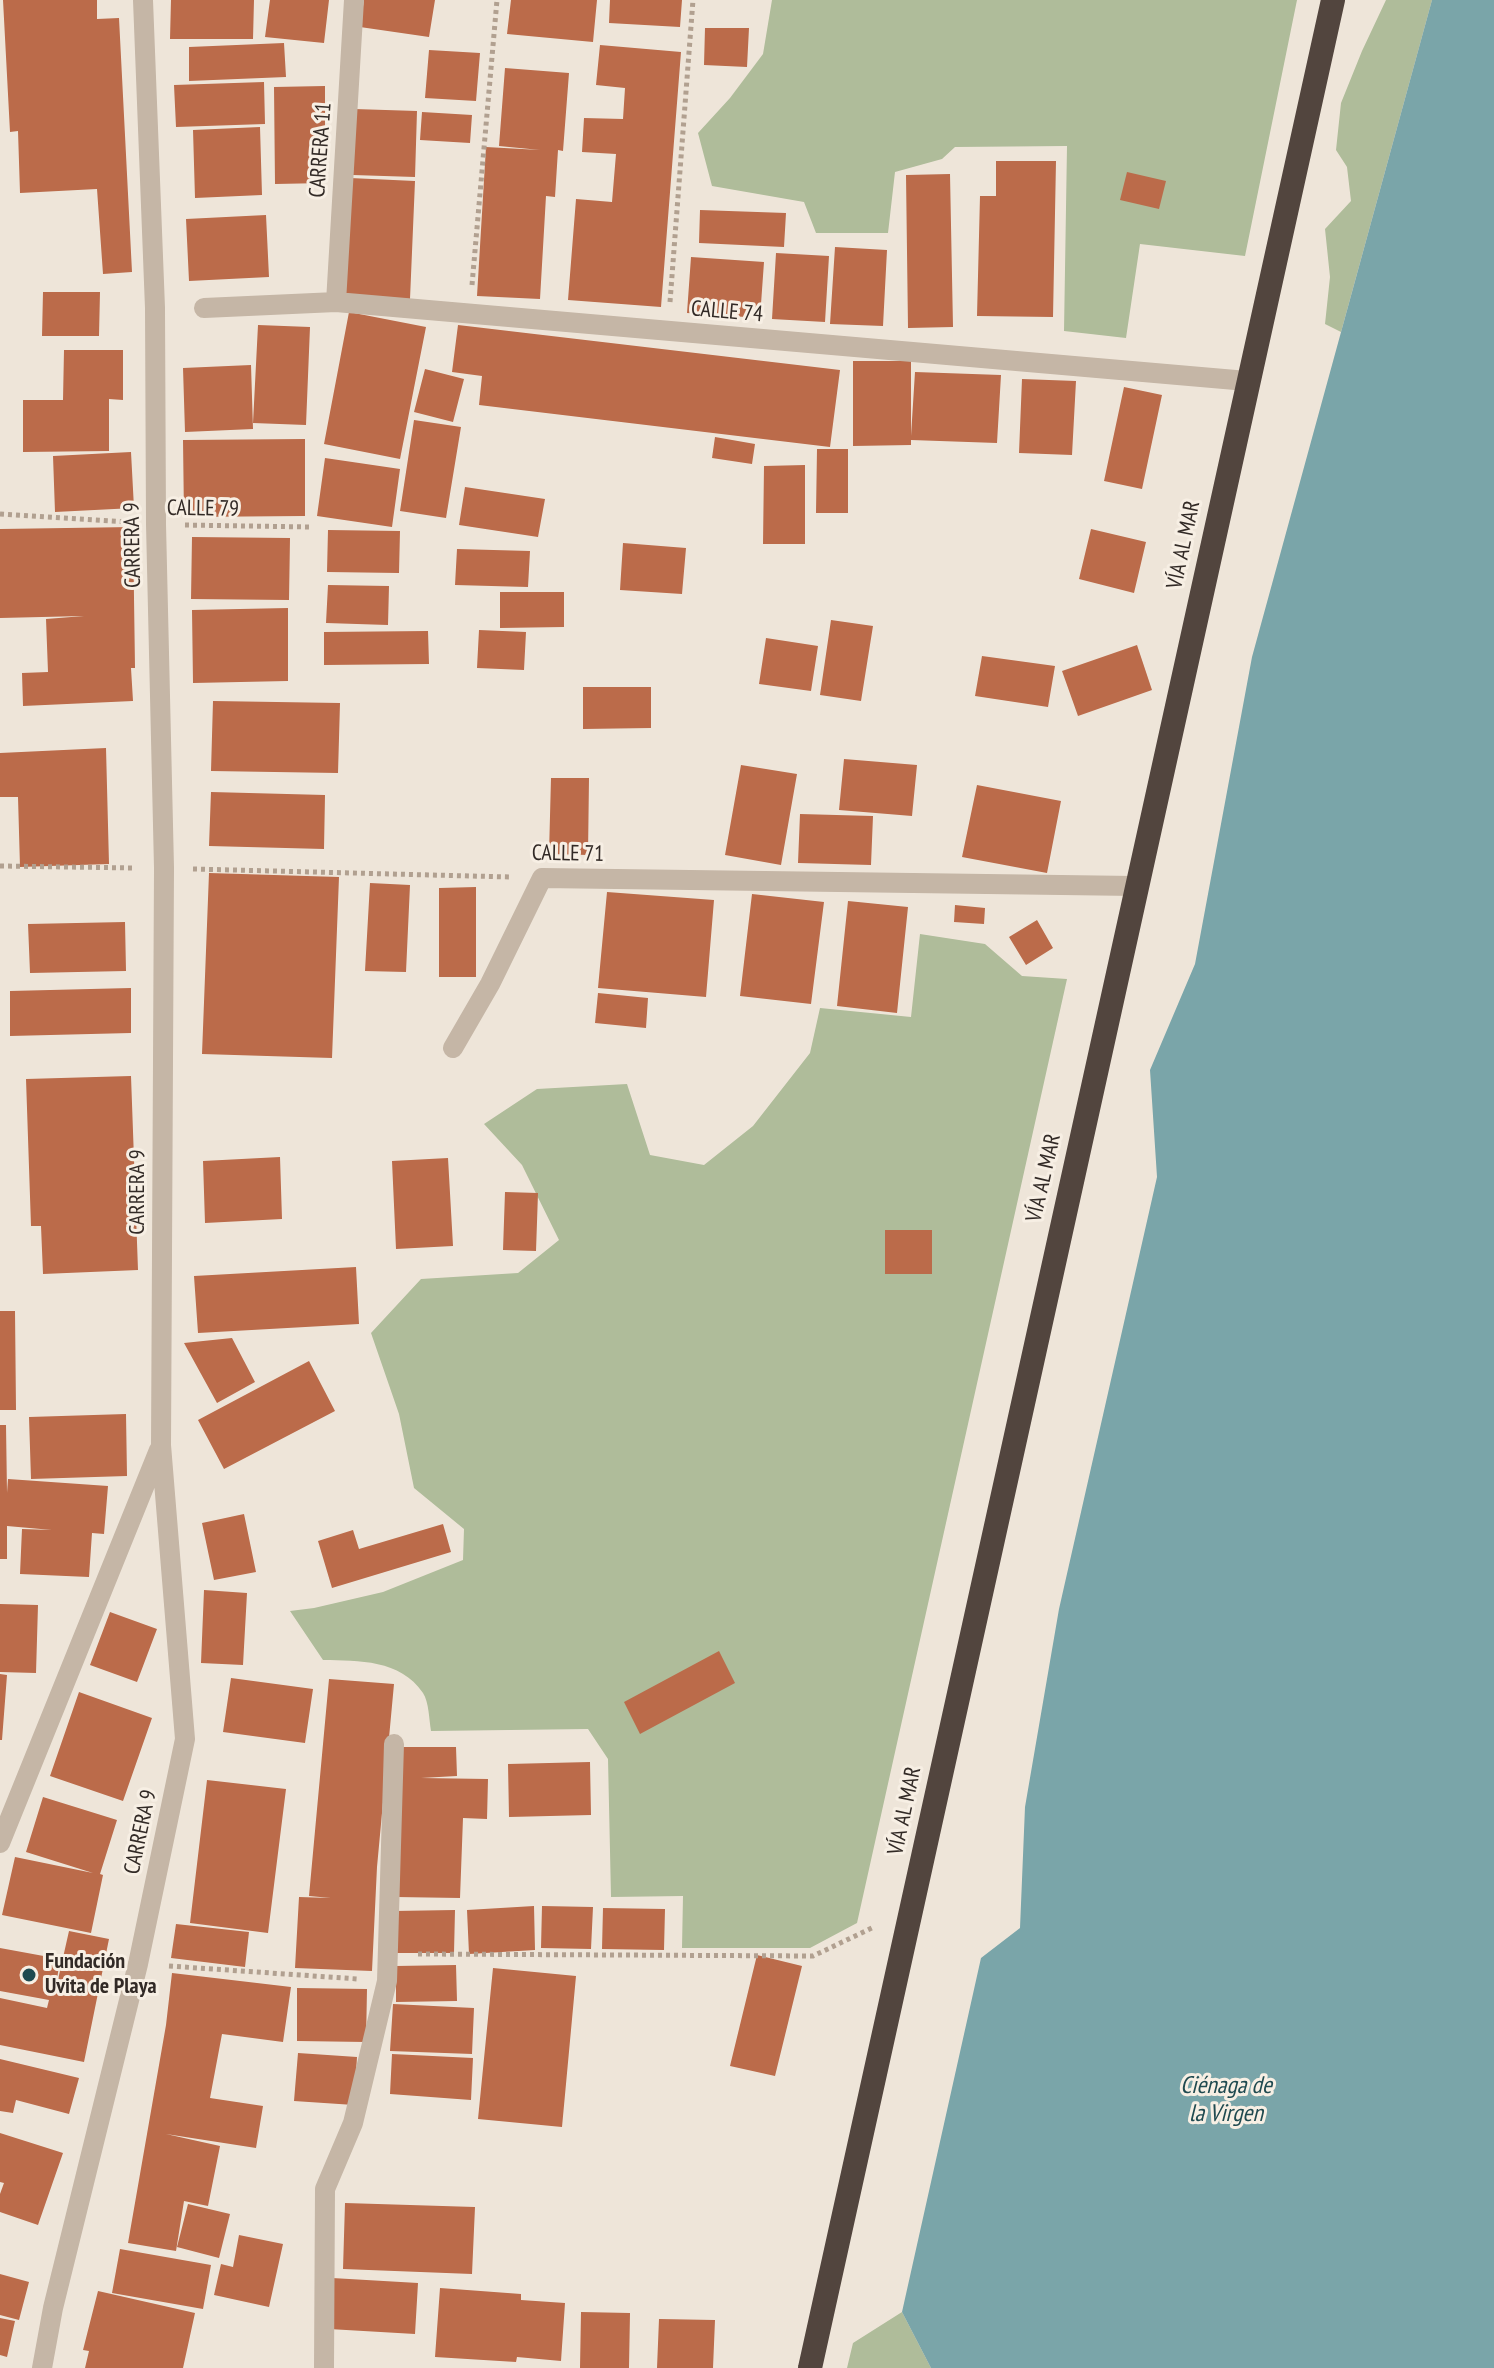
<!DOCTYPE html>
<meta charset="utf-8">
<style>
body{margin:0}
canvas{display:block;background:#eee5d9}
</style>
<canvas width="1494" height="2368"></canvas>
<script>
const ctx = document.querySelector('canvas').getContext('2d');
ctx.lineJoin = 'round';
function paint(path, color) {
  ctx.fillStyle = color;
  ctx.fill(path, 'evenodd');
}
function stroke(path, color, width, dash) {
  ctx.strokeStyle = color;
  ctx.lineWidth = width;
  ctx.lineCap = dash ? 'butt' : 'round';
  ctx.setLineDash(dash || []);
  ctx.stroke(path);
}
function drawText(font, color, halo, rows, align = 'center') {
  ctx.font = font + ' "PT Sans Narrow",sans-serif';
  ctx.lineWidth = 6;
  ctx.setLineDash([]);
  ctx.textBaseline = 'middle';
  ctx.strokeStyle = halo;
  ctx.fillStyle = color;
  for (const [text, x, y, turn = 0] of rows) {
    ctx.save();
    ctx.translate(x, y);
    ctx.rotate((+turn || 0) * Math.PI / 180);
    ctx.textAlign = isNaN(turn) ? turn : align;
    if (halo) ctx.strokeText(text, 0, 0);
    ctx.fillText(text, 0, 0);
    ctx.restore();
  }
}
const green = new Path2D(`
 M772,0H1297L1245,256L1140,244L1126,338L1064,331L1067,146L955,147L942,159L895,172L888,233H816L804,202L712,186L698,133L730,98L763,54Z
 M1386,0H1432L1341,332L1325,324L1330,277L1325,229L1351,201L1347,167L1336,150L1341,103L1362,51Z
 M920,934L985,944L1022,976L1067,979L857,1923L810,1948H682L683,1896L611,1897L608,1759L588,1729L431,1731C429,1720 429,1702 423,1693C400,1659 359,1661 323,1660L290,1611L314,1608L383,1592L463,1560L464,1529L414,1488L399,1414L371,1333L421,1279L518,1273L559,1240L522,1165L484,1124L537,1089L627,1084L650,1155L704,1165L753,1126L810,1053L820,1008L911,1017Z
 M902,2312L931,2368H847L853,2343Z`);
const water = new Path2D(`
 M1432,0H1494V2368H931L902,2312L981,1958L1020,1928L1025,1807L1059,1609L1157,1177L1150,1070L1195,964L1252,657Z`);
const building = new Path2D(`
 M3,0H97V19L119,18L132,272L103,274L97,189L20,193L18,131L10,132Z
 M171,0H254L253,39H170Z
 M270,0H329L324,43L265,37Z
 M364,0H435L429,37L360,27Z
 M511,0H597L593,42L507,34Z
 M610,0H682L680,27L609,23Z
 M705,28H749L747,67L704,65Z
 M284,43L286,77L189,81V47Z
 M600,45L681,52L661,307L568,300L576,199L612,202L616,154L582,152L584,118L623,119L625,88L596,85Z
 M429,50L480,53L476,101L425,98Z
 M505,68L569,73L563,151L558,150L555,197L546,196L540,299L477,296L486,147L540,150L499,146Z
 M264,82L265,124L176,127L174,85Z
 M325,86V183L275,184L274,87Z
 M354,109L417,111L415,177L353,175Z
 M422,112L472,115L470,143L420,140Z
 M260,127L262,195L195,198L193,130Z
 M996,161H1056L1053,317L977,316L980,196H996Z
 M1127,172L1166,181L1159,209L1120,200Z
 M950,174L953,327L908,328L906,175Z
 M350,178L415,181L410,299L344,296Z
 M700,210L786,213L784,247L699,243Z
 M266,215L269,277L189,281L186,219Z
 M835,247L887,250L883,326L830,324Z
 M776,253L829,256L825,322L772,319Z
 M691,257L764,262L760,318L687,313Z
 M43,292H100L99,336H42Z
 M349,312L426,327L400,459L324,444Z
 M258,325L310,327L306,425L253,423Z
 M458,325L840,370L830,447L479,405L482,376L452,372Z
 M64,350H123V400L109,399V451L23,452V400H63Z
 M853,361H911V436L915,372L1001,375L997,443L911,440V445L853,446Z
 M251,365L253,429L185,432L183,368Z
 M425,369L464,379L453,422L414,412Z
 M1022,379L1076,381L1072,455L1019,453Z
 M1124,387L1162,395L1142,489L1104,481Z
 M414,420L461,427L446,518L400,511Z
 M715,437L755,444L752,464L712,458Z
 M305,439V516L184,517L183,440Z
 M817,449H848V513H816Z
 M131,452L134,508L55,512L53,456Z
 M325,458L400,469L392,527L317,516Z
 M805,465V544H763L764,466Z
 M465,487L545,499L538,537L459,525Z
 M133,527L135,668H131L133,701L23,706L22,673L48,672L46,619L84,616L0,618V529Z
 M1091,529L1146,542L1134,593L1079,579Z
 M328,530L400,531L399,573L327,572Z
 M192,537L290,538L289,600L191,599Z
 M623,543L686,548L682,594L620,590Z
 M457,549L530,551L528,587L455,585Z
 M328,585L389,586L388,625L326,623Z
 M500,592H564V627L500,628Z
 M288,608V681L193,683L192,610Z
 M831,620L873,626L861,701L820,695Z
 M479,630L526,632L524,670L477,668Z
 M428,631L429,664L324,665V632Z
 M766,638L818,646L811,691L759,684Z
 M1137,645L1152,690L1078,716L1062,671Z
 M982,656L1055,666L1048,707L975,696Z
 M583,687H651V728L583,729Z
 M213,701L340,703L338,773L211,771Z
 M106,748L109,864L20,867L18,797H0V753Z
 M844,759L917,765L912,816L839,810Z
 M741,765L797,774L781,865L725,855Z
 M551,778H589L588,855L549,854Z
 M977,785L1061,801L1047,873L962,857Z
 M211,792L325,795L324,849L209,846Z
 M800,814L873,816L871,865L798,863Z
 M209,873L339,877L332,1058L202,1054Z
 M370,883L410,885L406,972L365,971Z
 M476,887V977H439V888Z
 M607,892L714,900L706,997L598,988Z
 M752,894L824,902L811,1004L740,996Z
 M848,901L908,907L897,1013L837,1006Z
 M955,905L985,908L984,924L954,922Z
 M1037,920L1053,948L1026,965L1009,937Z
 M125,922L126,971L30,973L28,924Z
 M131,988V1033L10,1036V991Z
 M598,993L648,998L646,1028L595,1023Z
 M131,1076L138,1270L43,1274L41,1226H31L26,1079Z
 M280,1157L282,1219L205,1223L203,1161Z
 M448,1158L453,1246L396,1249L392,1161Z
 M505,1192L538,1193L536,1251L503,1250Z
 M885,1230H932V1274H885Z
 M356,1267L359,1324L198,1333L194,1276Z
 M0,1311H15L16,1410H0Z
 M232,1338L255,1382L217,1403L184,1343Z
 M309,1361L335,1411L224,1469L198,1420Z
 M126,1414L127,1476L31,1479L29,1417Z
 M0,1425H6L7,1493L8,1479L108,1486L104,1534L92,1533L89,1577L20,1574L22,1529L52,1530L7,1526V1559H0Z
 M244,1514L256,1572L214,1580L202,1523Z
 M443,1524L451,1552L332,1588L318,1541L353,1530L359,1549Z
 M204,1590L247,1593L243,1665L201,1663Z
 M0,1604L38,1605L36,1673L0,1672Z
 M110,1612L157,1629L137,1682L90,1665Z
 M719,1651L735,1683L640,1734L624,1702Z
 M0,1674L7,1675L2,1740H0Z
 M231,1678L313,1689L305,1743L223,1732Z
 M329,1679L394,1684L377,1867L372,1971L295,1968L299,1897L331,1898L309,1896Z
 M79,1692L152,1718L123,1801L50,1776Z
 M400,1747H456L457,1776L421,1778L488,1779L487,1819L463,1818L460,1898L396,1897Z
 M590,1762L591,1815L509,1817L508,1764Z
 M207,1780L286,1789L268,1933L190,1923Z
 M43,1797L117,1820L100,1874L103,1875L91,1933L2,1915L15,1857L93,1873L26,1852Z
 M534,1906L535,1950L469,1954L467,1910Z
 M542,1906L593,1907L591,1949L541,1948Z
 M603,1908L665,1909L664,1950L602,1949Z
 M455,1910L454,1953H394V1911Z
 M176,1924L249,1932L245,1967L171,1958Z
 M69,1931L109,1939L84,2062L0,2045V1998L47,2008L49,2000L0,1991V1948L60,1959L55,1993Z
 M757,1955L802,1966L775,2076L730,2066Z
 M456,1965L457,2001L396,2002V1966Z
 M493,1968L576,1976L562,2127L478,2119Z
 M172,1973L291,1987L283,2042L222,2034L210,2098L263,2106L256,2148L166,2134L220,2146L208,2206L184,2201L176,2251L128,2243L166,2025Z
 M297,1988L367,1989L366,2042L297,2041Z
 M393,2004L474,2008L472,2054L390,2051Z
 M298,2053L357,2057L354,2105L294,2101Z
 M392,2054L473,2058L471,2100L390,2094Z
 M0,2059L79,2078L69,2114L16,2100L13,2113L0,2111Z
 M0,2133L63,2153L38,2225L0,2212V2194L4,2183L0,2182Z
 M345,2203L475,2207L472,2274L343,2269Z
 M188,2204L230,2214L219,2258L177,2247Z
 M239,2235L283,2244L269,2307L214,2295L221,2264L233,2267Z
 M120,2249L211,2265L203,2309L112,2293Z
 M0,2274L29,2282L19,2320L0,2315Z
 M332,2278L418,2283L415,2334L329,2329Z
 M440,2288L521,2294V2300L565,2303L561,2361L517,2357L516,2362L435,2357Z
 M98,2291L195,2313L183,2368H85L89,2351L83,2350Z
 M581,2312L630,2313L629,2368H580Z
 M0,2318L15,2321L7,2357L0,2355Z
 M659,2319L715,2320L713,2368H657Z`);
const path = new Path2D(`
 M472,285L497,0
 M670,302L693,0
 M0,514L127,522
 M185,525L310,527
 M0,866L135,868
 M193,869L511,877
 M418,1954L813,1956L874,1927
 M169,1966L358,1979`);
const minor = new Path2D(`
 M336,302L354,0
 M204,308L336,302L1247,381
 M453,1048L490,984L542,878L1135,886
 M0,1843L159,1450
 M42,2368L53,2308L138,1964L185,1739L161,1445L164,868L156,524L155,308L143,0
 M324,2368L325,2189L353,2123L387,1981L394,1744`);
const highway = new Path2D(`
 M810,2368C982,1578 1154,788 1333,0`);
const markers = [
 [29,1975,8,"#1f4a50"]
];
const streetNames = [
 ["CARRERA 11",321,150,-86],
 ["CALLE 74",727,312,5],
 ["CALLE 79",203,509,1],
 ["CARRERA 9",133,545,-91],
 ["VÍA AL MAR",1184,545,-78],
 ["CALLE 71",568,854,1],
 ["VÍA AL MAR",1044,1178,-77],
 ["CARRERA 9",138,1192,-90],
 ["VÍA AL MAR",905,1811,-78],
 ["CARRERA 9",141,1832,-78]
];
const poiNames = [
 ["Fundación",45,1962],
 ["Uvita de Playa",45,1987]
];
const waterNames = [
 ["Ciénaga de",1226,2086],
 ["la Virgen",1226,2114]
];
paint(green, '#afbc9a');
paint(water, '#7aa5a9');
paint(building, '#bb6b4a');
stroke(path, '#b1a090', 5, [4, 4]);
stroke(minor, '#c5b6a6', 20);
stroke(highway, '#52453e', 24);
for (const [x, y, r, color] of markers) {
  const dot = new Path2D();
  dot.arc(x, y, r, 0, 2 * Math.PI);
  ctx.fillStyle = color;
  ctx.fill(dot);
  stroke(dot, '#f7efe4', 3);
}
drawText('22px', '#322a26', '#f7efe4', streetNames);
drawText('bold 22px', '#322a26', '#f7efe4', poiNames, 'left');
drawText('italic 24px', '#1f4a50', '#f7efe4', waterNames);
</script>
